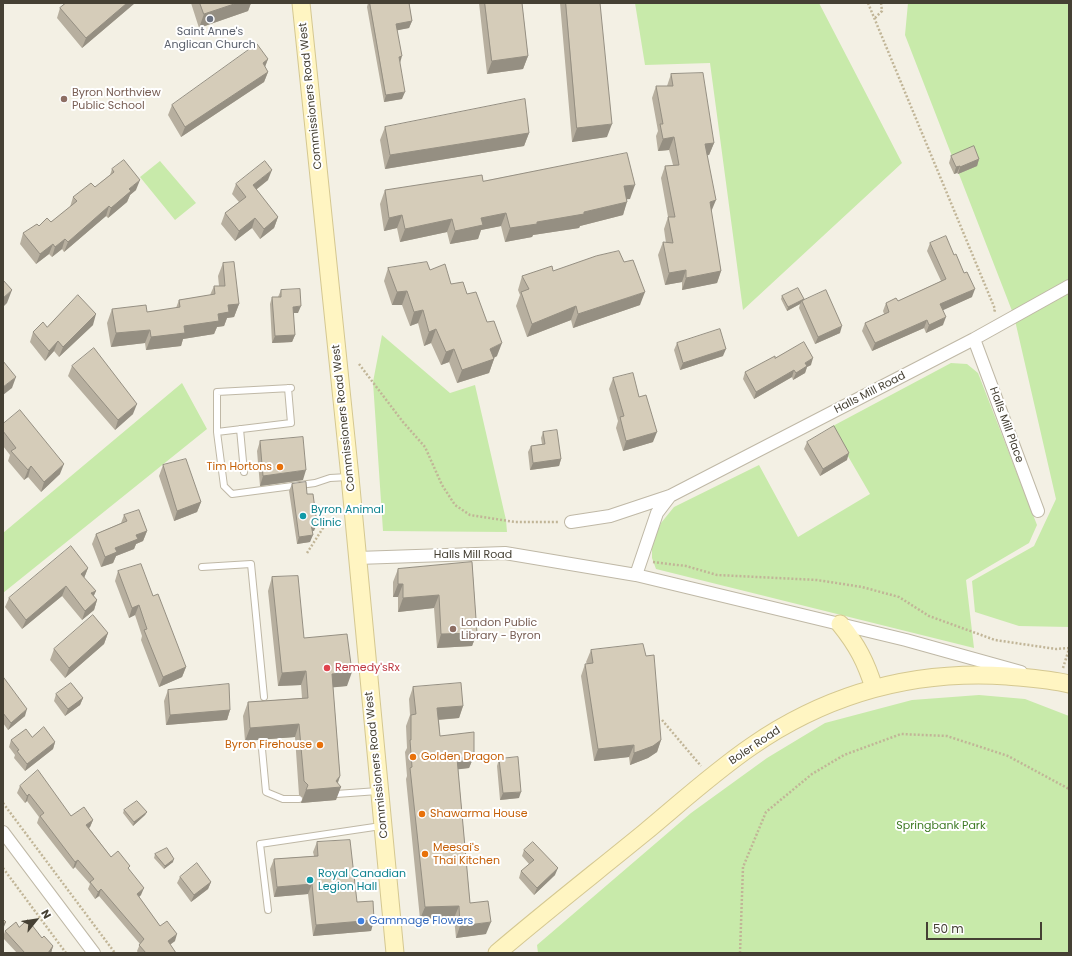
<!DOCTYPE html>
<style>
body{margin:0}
#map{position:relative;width:1072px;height:956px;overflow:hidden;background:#f3f0e4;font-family:Poppins,sans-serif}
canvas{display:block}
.frame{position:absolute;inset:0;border:4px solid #454034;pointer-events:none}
.north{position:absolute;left:16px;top:900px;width:40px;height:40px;-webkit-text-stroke:3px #fff;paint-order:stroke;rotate:60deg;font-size:11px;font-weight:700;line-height:16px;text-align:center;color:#454034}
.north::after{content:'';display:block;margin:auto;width:14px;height:18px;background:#454034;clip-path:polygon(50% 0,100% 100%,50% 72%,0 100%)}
.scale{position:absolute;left:926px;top:922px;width:116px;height:18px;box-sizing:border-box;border:2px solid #454034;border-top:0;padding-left:5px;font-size:12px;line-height:14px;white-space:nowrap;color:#454034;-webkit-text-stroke:3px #fff;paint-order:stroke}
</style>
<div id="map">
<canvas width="1072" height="956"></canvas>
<div class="frame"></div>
<div class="north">N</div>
<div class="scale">50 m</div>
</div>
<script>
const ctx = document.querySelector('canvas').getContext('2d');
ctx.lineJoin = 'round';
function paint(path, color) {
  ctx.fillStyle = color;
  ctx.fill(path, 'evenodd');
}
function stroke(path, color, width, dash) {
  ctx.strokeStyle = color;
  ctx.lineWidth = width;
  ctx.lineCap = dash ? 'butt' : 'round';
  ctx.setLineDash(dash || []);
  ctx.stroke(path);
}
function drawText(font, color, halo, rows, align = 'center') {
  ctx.font = font + ' Poppins,sans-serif';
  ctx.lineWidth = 4;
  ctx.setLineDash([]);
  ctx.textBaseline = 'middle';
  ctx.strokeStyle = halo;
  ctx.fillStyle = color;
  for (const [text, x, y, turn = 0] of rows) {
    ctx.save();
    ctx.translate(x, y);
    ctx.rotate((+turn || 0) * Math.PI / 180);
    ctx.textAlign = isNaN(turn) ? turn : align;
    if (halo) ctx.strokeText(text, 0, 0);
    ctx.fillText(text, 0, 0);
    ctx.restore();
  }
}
const green = new Path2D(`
 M635,3H819L902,163L743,310L710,63L645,65Z
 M908,3H1069V627L1019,626L975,612L972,581L1034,546L1056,499L1014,316L905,35Z
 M160,161L196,203L175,220L140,177Z
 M382,335L450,393L475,385L506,520L507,532L383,531L373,382Z
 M951,363L967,364L978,373L1037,525L1029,543L966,580L974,648L656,569L652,558V543L661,523L674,507L759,465L798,537L870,494L831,427Z
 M182,383L207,429L3,593V533Z
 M979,695L1025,699L1069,716V953H538L537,945L691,813L767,758L825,723L912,700Z`);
const path = new Path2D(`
 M868,3L995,309L994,313
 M875,18L882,11L881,3
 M359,364L403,422L425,447L442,485L455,505L470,515L515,522H559
 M307,553L323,528L321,511
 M653,562L686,566L717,575L817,580L862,587L899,597L929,616L995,640L1056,649L1069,648
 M1063,668L1069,649
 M662,720L701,766
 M3,803L115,953
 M3,868L66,953
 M740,953L743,867L766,812L812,774L844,755L901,734L947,736L1008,756L1069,789`);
const lane = new Path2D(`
 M291,388L217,392V432L224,486L232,494L315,483L330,478L348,477
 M240,429L244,472
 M217,432L291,423L288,388
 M202,567L251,564L264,697
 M262,749L266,792L283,799H299
 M336,794L378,791
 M268,910L260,844L381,826`);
const street = new Path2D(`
 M974,339L1038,511
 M571,522L610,516L670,496L974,339L1069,286
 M357,558L505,553L636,575L906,640L1021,672
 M636,575L657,513L670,496
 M3,832L94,953`);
const secondary = new Path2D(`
 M301,3L350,477L395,953
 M840,624C857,645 866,662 874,688
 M497,953C545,912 595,873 644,833C679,804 714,772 752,746C829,693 914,670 1007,676C1028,678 1048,679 1069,684`);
const wall = new Path2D(`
 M66,3H135L82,48L57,18L60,8Z
 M191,3H251L248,11L199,28Z
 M368,3H409L412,21L409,28L397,30L402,99L384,102L367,7Z
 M479,3H522L528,56L523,69L487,74Z
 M560,3H600L607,137L572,142Z
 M268,59L265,67L268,72L264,82L181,137L168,115L172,105Z
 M671,74L714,143L709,155H707L711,212L721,271L717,283L682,290V282L665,285L658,255L663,242L666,243L664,229L668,217L661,178L665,166L673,165L669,150L658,151L656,136L658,131L652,98L656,86H667Z
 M385,127L529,133L524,146L385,169L380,140Z
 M951,156L979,159L977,166L958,174L957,173L954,174L949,163Z
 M112,169L136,190L130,195L127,202L108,218L106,216L64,252L62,249L52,257L49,254L36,264L20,244L23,233L39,226L51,222L70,207L73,197L95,187L110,175Z
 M268,180L256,190L278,217L274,228L260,239L252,228L235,241L221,224L225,213L239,202L232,194L236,184Z
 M483,181L630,199H627L623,215L580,226L579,228L533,235L532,237L505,242L501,226L481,230L478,239L450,244L447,232L400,242L397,228L384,231L380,204L385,190Z
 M930,243L972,297L942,310L943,325L926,333L924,328L872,351L862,331L865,323L884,314L883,311L886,303L898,301L941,281L927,251Z
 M223,263L239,304L234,317L227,318L224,326L217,327L214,334L183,339L181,346L146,350L145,343L111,347L107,323L112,309L147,312L176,308L179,300L210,295L214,286H219L218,276Z
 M388,268L430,270L451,284L467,294L497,356L494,358V359L489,373L457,383L449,362L441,365L431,343L424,346L418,323L410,326L402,305H392L384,281Z
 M553,271L640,305L573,328L571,320L527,337L516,306L520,295L518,290L522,276Z
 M281,290L298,313H293L295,335L292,342L272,343L270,304L272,297H278Z
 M782,296L804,299L840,333L815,344L799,308L800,304L787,311L781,299Z
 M93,325L59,357L54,351L45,361L30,342L33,332L47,327Z
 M677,343L723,356L680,370L674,350Z
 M775,358L811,365L807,367L805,373L793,380L792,377L754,399L743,379L745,372Z
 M72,366L133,414L115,430L68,376Z
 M613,378L639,397L653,442L623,451L616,428L618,421L609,389Z
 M3,424L60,474L41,492L28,477L24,480L8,461L10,455L3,446Z
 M543,432L561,459L559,466L530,470L528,452L531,446L542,444L541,438Z
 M260,441L303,480L260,486L257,451Z
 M807,442L847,460L820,476L804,449Z
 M163,465L201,502L197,512L174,521L159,476Z
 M292,484L307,494L314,531H312L310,542L297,544L289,491Z
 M124,515L147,531L143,541L136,544L134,549L116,556L113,563L101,567L92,544L96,534L121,523Z
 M472,562L477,633L472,646L437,648L434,608L398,612V597H393V582L398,569Z
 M88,568L84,578L94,596L97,600L94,610L82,620L62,596L22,629L5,607L9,598Z
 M118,571L153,596L186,667L182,677L159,687L141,640L142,636L135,615L129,618L115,581Z
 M272,577L304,638L347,686L333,687L340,776L338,783L336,800L301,803L303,798L299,795L295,737L245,741L243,716L248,702L302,698L301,685L278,686L268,591Z
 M108,633L104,644L65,678L50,660L54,649Z
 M591,650L661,740L657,752L648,758L630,765L629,757L594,761L581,676L585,664H587L586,662Z
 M3,680L25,716L8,730L3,723Z
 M413,687L463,706L459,718L439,720L440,736L474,756L469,768L458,769L470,903L486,934L456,938L454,918L420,919L406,779L407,776L405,752L407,748L406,726L410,715L409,699Z
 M168,690L230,710L227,720L166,725L164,701Z
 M56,694L83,698L80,705L65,716L54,701Z
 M32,737L55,742L53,749L25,771L14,758L15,755L9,747L11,740Z
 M499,759L519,798L500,800L497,766Z
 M20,786L71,816L93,820L90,827L89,828L111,857L129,869L141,895L139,897L160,926L175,941L170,945L176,953H138L137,951L140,944L99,896L95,899L88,889L90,884L75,867L73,869L37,823L39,817L27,801L25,803L17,793Z
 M124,810L147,812L145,815L133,826L123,813Z
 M317,842L357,902L374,920L371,931L313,936L308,894L274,897L270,869L274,859L314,856L313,852Z
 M524,850L555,875L534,895L519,878L521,871L529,864L522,856Z
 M155,854L173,862L164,869L154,858Z
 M180,877L211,882L208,889L191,902L177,883Z
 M19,927L53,946L51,953H17L3,938V937L5,931Z`);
const shadedWall = new Path2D(`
 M127,3H135L82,48L86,38Z
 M237,3H251L248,11L199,28L204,14Z
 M412,21L409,28L394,31L396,24Z
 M402,56L400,63L399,57Z
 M528,56L523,69L487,74L492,61Z
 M268,59L264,69L263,63Z
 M268,72L264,82L181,137L185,127Z
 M405,92L402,99L384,102L386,95Z
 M612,124L607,137L572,142L577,128Z
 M529,133L524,146L385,169L390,155Z
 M674,137L669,150L658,151L663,139Z
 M714,143L709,155L701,156L705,144Z
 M979,159L977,166L958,174L960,167Z
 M960,166L957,173L954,174L956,167Z
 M272,170L268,180L249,195L253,185Z
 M140,180L136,190L130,195L127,202L108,218L111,208L129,189Z
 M635,185L630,199L620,200L624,186Z
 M716,200L711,212L710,202Z
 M627,202L623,215L580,226L579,228L533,235L532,237L505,242L510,228L584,212Z
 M109,206L106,216L64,252L68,242Z
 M506,213L501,226L481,230L478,239L450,244L455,231L481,218Z
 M402,215L397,228L384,231L389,218Z
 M278,217L274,228L260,239L264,229Z
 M255,218L252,228L235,241L239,231Z
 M452,219L447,232L400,242L405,229Z
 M65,239L62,249L52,257L55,247Z
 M53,244L49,254L36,264L40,254Z
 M686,270L682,282L665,285L669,273Z
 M721,271L717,283L682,290L686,278Z
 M975,289L972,297L937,313L940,304Z
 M12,290L7,303L3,307V298Z
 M407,291L402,305H392L397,292Z
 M645,292L640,305L573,328L578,314Z
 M804,299L802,301L800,304L787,311L788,307Z
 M239,304L234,317L227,318L224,326L217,327L214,334L183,339L181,346L146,350L151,337L218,314L228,305Z
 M301,306L298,313H291L293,307Z
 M576,306L571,320L527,337L532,324Z
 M423,310L418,323L410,326L414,312Z
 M96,314L93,325L59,357L63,347Z
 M946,317L943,325L926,333L929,325Z
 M927,320L924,328L872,351L875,343Z
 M842,326L840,333L815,344L818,337Z
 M436,329L431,343L424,346L429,332Z
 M150,330L145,343L111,347L116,333Z
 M295,335L292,342L272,343L275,336Z
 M58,341L54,351L45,361L49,351Z
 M502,343L497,356L488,361L494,359L489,373L457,383L462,370L490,349Z
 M454,349L449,362L441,365L446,352Z
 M726,349L723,356L680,370L683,363Z
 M813,358L811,365L807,367L805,373L793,380L796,373L805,363Z
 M794,370L792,377L754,399L756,392Z
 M16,377L12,388L3,395V387Z
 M137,404L133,414L115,430L118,420Z
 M657,432L653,442L623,451L626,441Z
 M849,453L847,460L820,476L823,469Z
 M561,459L559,466L530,470L533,463Z
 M64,464L60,474L41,492L44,482Z
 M31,466L28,477L24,480L28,470Z
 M306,470L303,480L260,486L263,476Z
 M201,502L197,512L174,521L177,511Z
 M311,524H317L314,531L309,530Z
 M147,531L143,541L136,544L134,549L116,556L113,563L101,567L105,557L115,548L136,535Z
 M313,535L310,542L297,544L299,537Z
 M88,568L84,578L81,574Z
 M398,584H403L398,597H393Z
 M66,586L62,596L22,629L26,620Z
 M96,591L92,600L91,593Z
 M439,595L434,608L398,612L403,598Z
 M97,600L94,610L82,620L85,611Z
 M139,605L135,615L129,618L132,608Z
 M108,633L104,644L65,678L69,668Z
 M477,633L472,646L437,648L441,634Z
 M186,667L182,677L159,687L163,677Z
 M306,671L301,685L278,686L282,673Z
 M352,672L347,686L327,688L332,674Z
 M83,698L80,705L65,716L68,709Z
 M463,706L459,718L433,720L437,708Z
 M27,709L25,716L8,730L11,723Z
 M230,710L227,720L166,725L170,715Z
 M299,724L295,737L245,741L250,728Z
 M661,740L657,752L648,758L630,765L634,753Z
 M55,742L53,749L25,771L27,764Z
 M634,745L629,757L594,761L598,749Z
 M474,756L469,768L453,770L457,758Z
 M340,776L336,787H341L336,800L301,803L306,790L336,781Z
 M521,792L519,798L500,800L503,793Z
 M29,794L27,801L25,803L27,796Z
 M147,812L145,815L133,826L134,822Z
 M93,820L90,827L84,832L86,825Z
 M174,859L173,862L164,869L165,866Z
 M78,860L75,867L73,869L75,862Z
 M558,868L555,875L534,895L537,888Z
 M211,882L208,889L191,902L194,895Z
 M312,884L308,894L274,897L277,887Z
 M144,888L141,895L134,901L137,894Z
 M101,889L99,896L95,899L98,892Z
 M459,906L454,918L420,919L425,907Z
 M374,920L371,931L313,936L316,925Z
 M6,922L3,929V924Z
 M491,922L486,934L456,938L460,926Z
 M177,934L175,941L165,948L168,941Z
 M53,946L51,953H48Z`);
const building = new Path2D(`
 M66,3H127L86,38L60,8Z
 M200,3H237L204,14Z
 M370,3H409L412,21L396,24L402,56L399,57L405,92L386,95Z
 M485,3H522L528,56L492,61Z
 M566,3H600L612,124L577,128Z
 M257,44L268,59L263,63L268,72L185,127L172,105Z
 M703,73L714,143L705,144L716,200L710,202L721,271L686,278V270L669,273L663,242L673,243L668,217H675L665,166L679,165L674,137L663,139L660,124H663L656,86H673L671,74Z
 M525,99L529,133L390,155L385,127Z
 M974,146L979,159L960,167V166L956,167L951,156Z
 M627,153L635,185L624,186L627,202L584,212V214L537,222V224L510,228L506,213L481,218L483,225L455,231L452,219L405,229L402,215L389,218L385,190L482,175L483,181Z
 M124,160L140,180L129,189L131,191L111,208L109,206L68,242L65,239L55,247L53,244L40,254L23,233L37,224L39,226L47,218L51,222L77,201L73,197L91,183L95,187L114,172L112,169Z
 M265,161L272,170L253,185L278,217L264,229L255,218L239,231L225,213L246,197L236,184Z
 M946,236L954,255L956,254L964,273L967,272L975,289L940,304L946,317L929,325L927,320L875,343L865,323L889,312L886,303L896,298L898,301L946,279L930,243Z
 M619,251L624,262L633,260L645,292L578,314L576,306L532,324L521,292L529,289L522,276L552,266L553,271L596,256Z
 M234,262L239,304L228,305L229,312L218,314L219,321L184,326L185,333L151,337L150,330L116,333L112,309L146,305L147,312L180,307L179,300L215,294L214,286H225L223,263Z
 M427,262L430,270L445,264L451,284L463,282L467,294L476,292L487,322L494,321L502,343L490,349L494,359L462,370L454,349L446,352L436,329L429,332L423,310L414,312L407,291L397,292L388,268Z
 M3,280L12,290L3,298Z
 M798,288L804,299L788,307L782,296Z
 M300,289L301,306L293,307L295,335L275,336L272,297H281V290Z
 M826,290L842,326L818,337L802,301Z
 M78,295L96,314L63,347L58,341L49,351L33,332L43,322L47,327Z
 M720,329L726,349L683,363L677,343Z
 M804,342L813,358L805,363L807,366L796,373L794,370L756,392L745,372L775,356V358Z
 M94,348L137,404L118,420L72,366Z
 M3,361L16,377L3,387Z
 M633,373L639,397L646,395L657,432L626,441L620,417L624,416L613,378Z
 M20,410L64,464L44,482L31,466L28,470L11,451L16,448L3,431V424Z
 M834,426L849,453L823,469L807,442Z
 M557,430L561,459L533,463L531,446L545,444L543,432Z
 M303,437L306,470L263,476L260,441Z
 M186,459L201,502L177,511L163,465Z
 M306,482L307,494H313L317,524H311L313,535L299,537L292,484Z
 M139,510L147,531L136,535L138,539L115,548L117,552L105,557L96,534L127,521L124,515Z
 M71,546L88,568L81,574L96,591L91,593L97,600L85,611L66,586L26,620L9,598Z
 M472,562L477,633L441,634L439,595L403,598V584H398V569Z
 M141,564L153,596L158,594L186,667L163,677L144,630L147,629L139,605L132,608L118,571Z
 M298,576L304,638L347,634L352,672L332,674L340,776L336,781L341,787L306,790L308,785L304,781L299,724L250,728L248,702L308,698L306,671L282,673L272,577Z
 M93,615L108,633L69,668L54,649Z
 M643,644L646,656L654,655L661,740L653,746L634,753V745L598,749L585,664L593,663L591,650Z
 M4,678L27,709L11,723L3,713V680Z
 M71,683L83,698L68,709L56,694Z
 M461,683L463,706L437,708L440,736L474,732V756L457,758L470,903L488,901L491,922L460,926L459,906L425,907L410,768L412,767L410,740H411V715L416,714L413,687Z
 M229,684L230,710L170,715L168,690Z
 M44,727L55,742L27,764L17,751L19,750L11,740L26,729L32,737Z
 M518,757L521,792L503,793L499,759Z
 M38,770L71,816L84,807L93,820L86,825L111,857L118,851L130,866L128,868L144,888L137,894L160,926L167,921L177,934L168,941L176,953H146L139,945L144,939L101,889L98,892L90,882L94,879L78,860L75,862L40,816L44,813L29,794L27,796L20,786Z
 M137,801L147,812L134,822L124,810Z
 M350,840L357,902L373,901L374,920L316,925L312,884L277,887L274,859L318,856L317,842Z
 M533,842L558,868L537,888L521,871L534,860L524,850Z
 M167,848L174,859L165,866L155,854Z
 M197,863L211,882L194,895L180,877Z
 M3,919L6,922L3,924Z
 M28,920L42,938L44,936L53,946L48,953H25L5,931L16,922L19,927Z`);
const markers = [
 [210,19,4,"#6b7280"],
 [64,99,4,"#8d6e63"],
 [280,467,4,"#e8710a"],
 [303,516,4,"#0f9aa8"],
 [453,629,4,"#8d6e63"],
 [327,668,4,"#e0444e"],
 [320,745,4,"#e8710a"],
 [413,757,4,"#e8710a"],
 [422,814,4,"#e8710a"],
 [425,854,4,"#e8710a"],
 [310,880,4,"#0f9aa8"],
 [361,921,4,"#3f7fe0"]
];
const worshipNames = [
 ["Saint Anne's",210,32],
 ["Anglican Church",210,45]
];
const educationNames = [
 ["Byron Northview",72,93],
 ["Public School",72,106],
 ["London Public",461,623],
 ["Library - Byron",461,636]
];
const streetNames = [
 ["Commissioners Road West",311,96,-96],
 ["Halls Mill Road",870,393,-27],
 ["Commissioners Road West",344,418,-96],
 ["Halls Mill Place",1006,425,70],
 ["Halls Mill Road",473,555],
 ["Boler Road",755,746,-34],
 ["Commissioners Road West",377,765,-96]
];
const foodNames = [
 ["Tim Hortons",272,467,"right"],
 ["Byron Firehouse",312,745,"right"],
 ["Golden Dragon",421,757],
 ["Shawarma House",430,814],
 ["Meesai's",433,848],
 ["Thai Kitchen",433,861]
];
const cultureNames = [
 ["Byron Animal",311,510],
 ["Clinic",311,523],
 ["Royal Canadian",318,874],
 ["Legion Hall",318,887]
];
const healthNames = [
 ["Remedy'sRx",335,668]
];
const parkNames = [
 ["Springbank Park",941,826]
];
const shopNames = [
 ["Gammage Flowers",369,921]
];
paint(green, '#c8eaaa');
stroke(lane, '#bfb8a6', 8);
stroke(street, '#bfb8a6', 14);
stroke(secondary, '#d5c891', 19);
stroke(path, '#c1b597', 2.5, [2, 2]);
stroke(lane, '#fff', 6);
stroke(street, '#fff', 12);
stroke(secondary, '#fff5c2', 17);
paint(wall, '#b7af9f');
paint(shadedWall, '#958f82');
paint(building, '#d5ccb9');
stroke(building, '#958f82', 1);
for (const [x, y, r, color] of markers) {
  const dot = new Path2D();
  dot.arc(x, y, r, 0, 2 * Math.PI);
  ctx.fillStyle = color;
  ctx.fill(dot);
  stroke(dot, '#fff', 1.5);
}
drawText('11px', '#5b616d', '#fff', worshipNames);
drawText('11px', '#785e54', '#fff', educationNames, 'left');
drawText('11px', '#454034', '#fff', streetNames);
drawText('11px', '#c56008', '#fff', foodNames, 'left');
drawText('11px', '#0d838f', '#fff', cultureNames, 'left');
drawText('11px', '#be3a42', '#fff', healthNames, 'left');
drawText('11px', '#3e7a24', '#fff', parkNames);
drawText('11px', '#366cbe', '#fff', shopNames, 'left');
</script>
